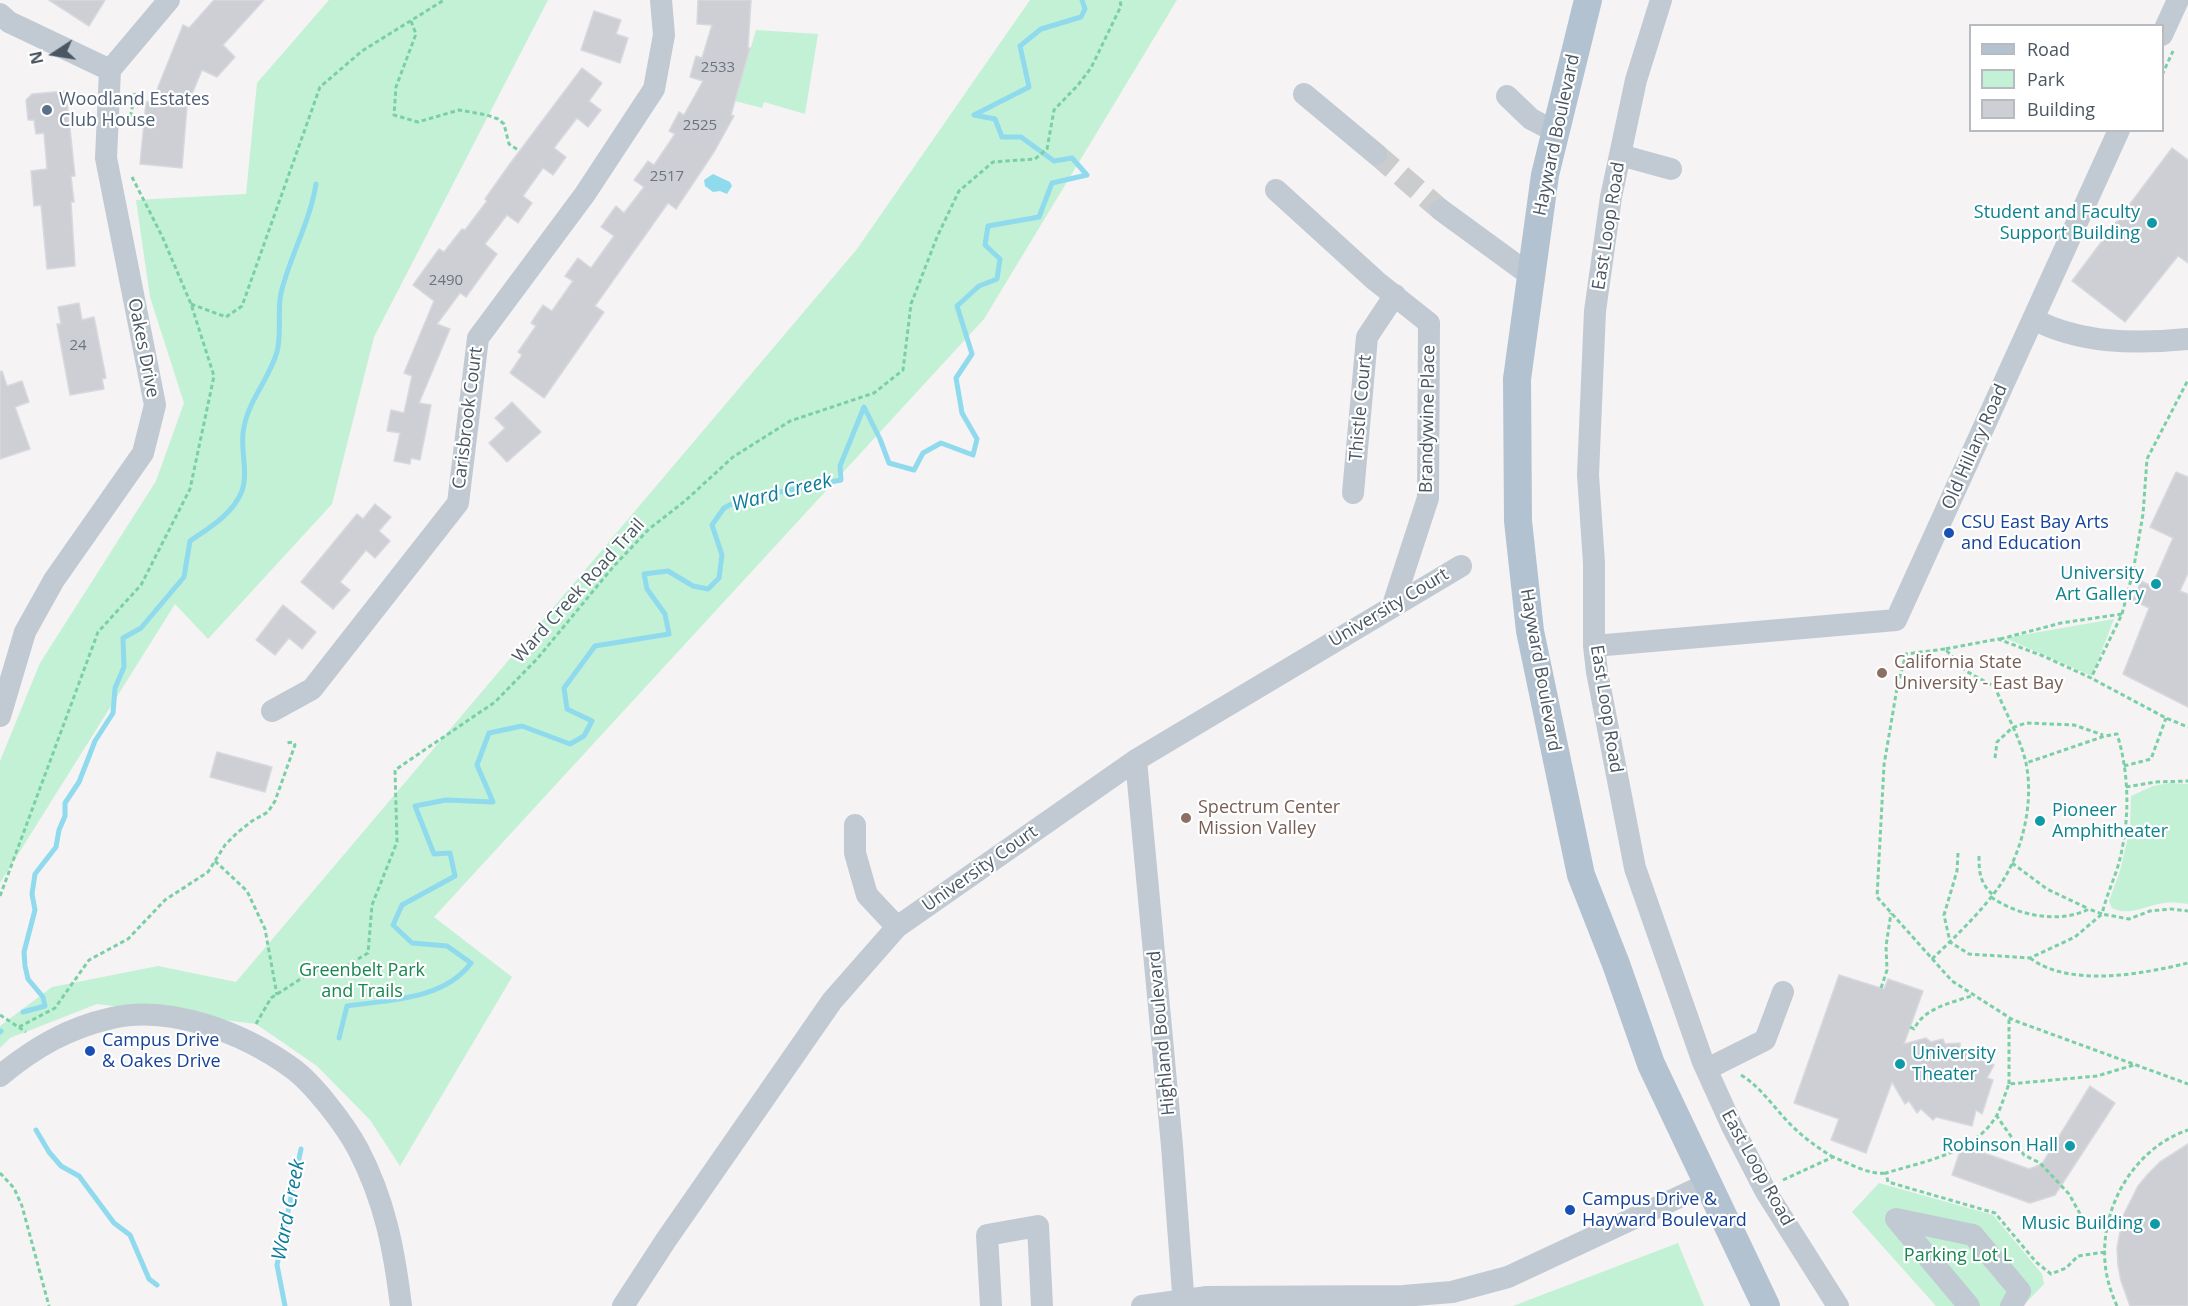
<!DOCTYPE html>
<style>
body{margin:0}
#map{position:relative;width:2188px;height:1306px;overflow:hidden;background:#f5f3f3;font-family:"Open Sans",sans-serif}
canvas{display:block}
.legend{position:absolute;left:1969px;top:24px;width:195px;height:108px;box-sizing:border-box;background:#fff;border:2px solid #b7bbc0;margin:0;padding:8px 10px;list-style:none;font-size:18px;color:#4a5661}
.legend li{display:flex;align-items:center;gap:12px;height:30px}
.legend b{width:30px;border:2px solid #b7bbc0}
.north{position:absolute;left:24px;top:24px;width:60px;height:60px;-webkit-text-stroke:4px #fff;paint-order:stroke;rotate:258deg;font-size:16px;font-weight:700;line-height:24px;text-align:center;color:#4a5661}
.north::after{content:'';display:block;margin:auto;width:21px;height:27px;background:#4a5661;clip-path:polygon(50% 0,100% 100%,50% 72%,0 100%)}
</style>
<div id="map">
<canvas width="2188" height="1306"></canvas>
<ul class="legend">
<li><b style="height:8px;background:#b3c2d1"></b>Road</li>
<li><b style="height:16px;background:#c3f1d5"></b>Park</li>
<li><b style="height:16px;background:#cdcfd5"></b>Building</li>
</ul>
<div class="north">N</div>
</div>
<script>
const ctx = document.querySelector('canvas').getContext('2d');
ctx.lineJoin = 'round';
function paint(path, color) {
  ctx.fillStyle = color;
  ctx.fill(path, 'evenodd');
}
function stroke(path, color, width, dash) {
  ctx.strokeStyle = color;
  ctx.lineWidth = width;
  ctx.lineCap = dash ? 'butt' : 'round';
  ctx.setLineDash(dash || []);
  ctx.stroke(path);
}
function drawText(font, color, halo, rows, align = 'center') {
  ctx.font = font + ' "Open Sans",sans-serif';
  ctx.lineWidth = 4.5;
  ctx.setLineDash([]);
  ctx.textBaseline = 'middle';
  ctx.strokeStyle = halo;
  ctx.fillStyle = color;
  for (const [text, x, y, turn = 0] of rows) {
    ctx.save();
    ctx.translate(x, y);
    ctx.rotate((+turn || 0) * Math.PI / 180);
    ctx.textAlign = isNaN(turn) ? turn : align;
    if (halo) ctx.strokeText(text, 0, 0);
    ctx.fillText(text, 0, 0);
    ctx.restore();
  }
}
const green = new Path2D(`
 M329,0H548L374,337L332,504L208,639L175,604L0,883V761L40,663L156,481L184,403L150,297L136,200L246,194L257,83Z
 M1030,0H1177L984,319L434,917L512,977L400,1166L370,1120L317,1066L256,1024L97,1004L10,1038L0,1048V1026L52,987L158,966L236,982L857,249Z
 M756,30L818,34L805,114L764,102L762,108L735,101Z
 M2114,619L2092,676L2005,638Z
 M2169,783L2188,784V904C2180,903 2172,902 2164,903C2146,905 2130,917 2112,908L2109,901L2120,871L2130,829L2131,796L2153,786Z
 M1879,1183L1993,1215L2042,1274L2044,1284L2023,1306H1936L1852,1212Z
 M1678,1243L1704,1306H1513Z`);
const water = new Path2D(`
 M713,174L730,182L732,186L727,194L720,191L713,192L705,186L704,180Z`);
const stream = new Path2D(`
 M23,1012L45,1006L43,997L28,979L25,966L24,952L35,910L32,894L35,874L56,847L59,830L65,816V803L79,782L95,741L113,713L115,688L124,667L123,638L141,628L184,577L190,541C209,528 233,514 242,491C249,471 239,447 244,427C249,400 269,379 277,352C282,333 277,312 281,293C290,256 310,222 316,184
 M0,1032L1,1031
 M339,1038L347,1006C388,1000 444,1000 471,963L447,946L412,943L393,925L402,905L455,876L450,853L434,854L415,806L446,800L493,802L477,765L489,733L522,726L570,744L584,736L592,721L567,709L564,688L595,646L669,634L665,614L647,589L644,574L668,571L693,586L708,589L719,578L722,555L712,525L724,508L739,500L841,480L840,466L864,407L880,439L889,463L914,470L923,453L941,443L973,455L977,439L962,413L956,378L972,354L957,306L979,286L997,279L1000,259L985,245L988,226L1039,217L1052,183L1087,175L1072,158L1054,161L1021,137H1002L995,119L974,115L1029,87L1020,46L1041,29L1081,17L1085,9L1082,0
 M36,1130L49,1152L61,1166L79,1176L114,1223L130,1235L149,1279L157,1285
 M285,1306L277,1265L301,1149`);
const building = new Path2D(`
 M49,0H105L89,26Z
 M214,0H264L223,45L235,57L217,77L202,70L187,106L182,168L140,164L146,102H152L183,25L189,28Z
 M698,0H751L748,48H750L731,115L734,116L714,152L676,209L668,203L595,306L604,312L544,398L510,373L522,355L518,352L536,326L531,323L543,305L552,311L573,281L565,276L578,258L591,268L614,236L601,227L616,206L624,213L644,187L634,180L648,161L654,165L675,134L669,131L679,112L684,115L703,81L690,77L696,56L702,58L712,25L697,24Z
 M594,11L621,20L616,34L628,38L620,63L581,50Z
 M582,68L602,83L589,101L601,110L588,127L577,118L554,148L566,157L553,175L543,168L523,196L532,203L518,223L507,215L485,244L497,254L466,297L460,293L437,324L450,329L419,403L431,405L420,460L411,458L410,464L394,461L400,433L387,431L391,410L404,413L412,376L404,373L434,301L413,285L439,249L444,252L462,229L465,230L487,201L485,199L509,165Z
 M66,91L75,176H71L74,202H71L75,266L47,269L41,205L34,206L31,171L47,169L44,133L36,134L34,120H28L26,100L32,94Z
 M2172,148L2188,160V263L2178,256L2125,322L2072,281Z
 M79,303L82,320L94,317L106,378L102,379L104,389L70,395L57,324H61L58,307Z
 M2,371L7,386L22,381L29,402L15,407L30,449L0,459V372Z
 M512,402L541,432L507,462L489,443L505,428L495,418Z
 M2176,472L2188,477V573L2180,591L2188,594V707L2123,674L2149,608L2133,600L2141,581L2152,586L2173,538L2150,527Z
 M375,504L391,517L379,531L390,541L375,558L366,550L340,582L350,590L333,609L301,582L357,514L363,519Z
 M283,605L316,632L302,649L289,638L275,655L256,640Z
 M217,752L272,767L265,792L210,777Z
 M1839,975L1884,989L1888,979L1923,991L1904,1044L1926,1038L1931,1042L1943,1039L1945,1044L1960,1043V1049L1994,1065L1987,1078L1993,1080L1982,1114L1976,1110L1972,1126L1936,1117L1933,1120L1921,1109L1917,1113L1909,1101L1905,1104L1892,1082L1866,1153L1831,1140L1839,1119L1794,1103Z
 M2090,1086L2115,1103L2055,1195L2030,1203L1952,1175L1962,1145L2029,1169L2042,1164Z
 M2188,1144V1306H2130L2121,1281L2118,1265L2117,1248L2123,1216L2138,1186L2148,1174L2160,1162Z`);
const minorTunnel = new Path2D(`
 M1376,154L1441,210`);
const path = new Path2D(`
 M411,21L416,34L396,87L394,115L418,122L459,110L487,115L498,119L504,124L509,144L518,150
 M2162,75L2173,51
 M129,124L135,93
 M191,304L226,317L242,306L320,87L362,51L444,0
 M2122,614L2133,572L2143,514L2147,459L2188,380
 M2000,639L2061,623L2122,614L2091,678
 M1945,649L1906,654L1897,688L1884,765L1877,897L1952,981L2013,1020L2188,1084
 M1995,758L1997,742L2012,728L2026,723L2074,725L2103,735
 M2124,766L2151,759L2166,718
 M2126,787L2155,782L2188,781
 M1958,853L1957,871L1944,915L1950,942L1969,954L2030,958L2075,937L2102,914L2129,919L2150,911L2171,909L2188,911
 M1979,856C1979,873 1980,883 1993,895
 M215,861L247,891L265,929L277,995
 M2012,863L2047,889L2089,909
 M0,896L98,632L141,585L190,489L214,376L191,304L162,236L132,177
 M1991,897C2018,916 2059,924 2089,909L2102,914C2106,897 2113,882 2118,866C2130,824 2130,775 2117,734L2105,736L2026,763
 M2030,958C2070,988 2142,974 2188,963
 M1932,959C1953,939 1974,919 1992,896C2020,862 2035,807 2026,763C2020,737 2005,712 1995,687L1966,671L1945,649L1998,639L2043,656L2091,678L2166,718L2188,727
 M1881,988L1887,970L1886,946L1891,913
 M0,1015L26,1032
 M256,1024L271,998L313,971L343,968L368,953L372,905L397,842L395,770L495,702L537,659L613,567L649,529L685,501L733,457L790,421L874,393L903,370L911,304L937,237L959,191L993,162L1035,159L1047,149L1054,110L1078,85L1091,68L1121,6L1120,0
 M19,1027L55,1008L89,960L128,939L165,900L208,872L225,845L237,833L252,821L268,812L275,801L295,745L293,742L286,743
 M1910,1027L1914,1029C1925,1007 1952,1003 1974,995
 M1741,1075C1762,1088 1774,1108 1791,1125C1804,1138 1818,1148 1833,1157
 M2009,1084V1018
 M1996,1115L2024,1155L2040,1163L2069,1194L2084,1221L2092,1228H2107
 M0,1173L14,1188L22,1206L49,1306
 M1783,1180L1833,1157C1849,1163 1868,1175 1886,1173
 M2105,1252L2078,1256L2066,1268L2051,1274L2036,1262L1995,1213L1888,1182L1886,1173C1925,1161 1975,1153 1997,1115C2002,1105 2005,1094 2009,1084L2097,1076L2134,1065
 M2117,1306C2112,1295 2108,1283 2106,1271C2097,1212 2132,1149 2188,1130`);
const minor = new Path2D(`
 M1661,0L1636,80L1611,197L1595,311L1588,475L1594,563V646L1597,672L1635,868L1703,1062L1732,1126L1766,1192L1838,1306
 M0,14L9,22L110,70
 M2162,35L2178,0
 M1304,94L1376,154
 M1507,96L1531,119L1556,132
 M1620,155L1671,169
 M1276,190L1376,281L1429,323L1428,498L1393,605
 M1441,210L1530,275
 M2033,319C2081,344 2135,344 2188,339
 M1353,493L1367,337L1395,295
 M1594,646L1896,620L2119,130
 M272,711L312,689L458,503L478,338L585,194L654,89L664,35L661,0
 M0,716L25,632L54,580L143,453L155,405L106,158L110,70L169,0
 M1136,760L1172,1146L1184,1306
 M855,825V853L867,895L897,927
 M1707,1069L1765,1040L1783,992
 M0,1076C35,1047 68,1028 112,1018C171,1004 245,1034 292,1068C314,1084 345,1125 358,1149C385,1201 394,1249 401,1306
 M623,1306L666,1240L832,1001L897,927L1136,760L1461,566
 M991,1306L987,1235L1038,1226L1042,1306
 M1142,1306L1207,1297L1403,1296L1452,1292L1508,1277L1707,1184
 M1969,1306L1896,1219L1973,1235L2020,1291L2011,1306`);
const major = new Path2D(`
 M1588,0L1545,175L1517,379L1518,521L1530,631L1581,875L1616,964L1651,1064L1766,1306`);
const markers = [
 [47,110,6,"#5c6f8a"],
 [2152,223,6,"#0f9aa8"],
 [1949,533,6,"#1a4fb4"],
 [2156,584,6,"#0f9aa8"],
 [1882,673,6,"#8d6e63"],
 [1186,818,6,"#8d6e63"],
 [2040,821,6,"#0f9aa8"],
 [90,1051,6,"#1a4fb4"],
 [1900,1064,6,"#0f9aa8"],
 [2070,1146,6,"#0f9aa8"],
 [1570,1210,6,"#1a4fb4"],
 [2155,1224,6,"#0f9aa8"]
];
const numberNames = [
 ["2533",718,68],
 ["2525",700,126],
 ["2517",667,177],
 ["2490",446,281],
 ["24",78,346]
];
const serviceNames = [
 ["Woodland Estates",59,100],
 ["Club House",59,121]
];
const streetNames = [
 ["Hayward Boulevard",1557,135,-78],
 ["East Loop Road",1609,226,-81],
 ["Oakes Drive",143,348,79],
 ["Thistle Court",1361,408,-85],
 ["Carisbrook Court",468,418,-83],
 ["Brandywine Place",1428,419,-89],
 ["Old Hillary Road",1975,447,-66],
 ["Ward Creek Road Trail",579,591,-48],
 ["University Court",1389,608,-31],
 ["Hayward Boulevard",1540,670,80],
 ["East Loop Road",1606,709,81],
 ["University Court",980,869,-35],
 ["Highland Boulevard",1162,1033,-95],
 ["East Loop Road",1757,1168,61]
];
const cultureNames = [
 ["Student and Faculty",2140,213],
 ["Support Building",2140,234],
 ["University",2144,574],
 ["Art Gallery",2144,595],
 ["Pioneer",2052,811,"left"],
 ["Amphitheater",2052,832,"left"],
 ["University",1912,1054,"left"],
 ["Theater",1912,1075,"left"],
 ["Robinson Hall",2058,1146],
 ["Music Building",2143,1224]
];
const transitNames = [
 ["CSU East Bay Arts",1961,523],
 ["and Education",1961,544],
 ["Campus Drive",102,1041],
 ["& Oakes Drive",102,1062],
 ["Campus Drive &",1582,1200],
 ["Hayward Boulevard",1582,1221]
];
const educationNames = [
 ["California State",1894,663],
 ["University - East Bay",1894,684],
 ["Spectrum Center",1198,808],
 ["Mission Valley",1198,829]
];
const parkNames = [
 ["Greenbelt Park",362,971],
 ["and Trails",362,992],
 ["Parking Lot L",1958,1256]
];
const waterNames = [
 ["Ward Creek",782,493,-14],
 ["Ward Creek",289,1210,-79]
];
paint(green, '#c3f1d5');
paint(water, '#90daee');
stroke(stream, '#90daee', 5);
paint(building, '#cdcfd5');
stroke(building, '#d7d9de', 1.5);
stroke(minorTunnel, '#caccce', 22, [22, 11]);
stroke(path, '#7ad0a6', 3, [4.5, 3]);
stroke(minor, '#c1cad2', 22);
stroke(major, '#b3c2d1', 28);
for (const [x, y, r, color] of markers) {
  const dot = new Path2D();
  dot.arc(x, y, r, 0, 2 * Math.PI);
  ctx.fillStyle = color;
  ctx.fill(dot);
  stroke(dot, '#fff', 2);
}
drawText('15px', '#6b747e', null, numberNames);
drawText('18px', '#4e5e75', '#fff', serviceNames, 'left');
drawText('18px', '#4a5661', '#fff', streetNames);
drawText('18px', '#0d838f', '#fff', cultureNames, 'right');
drawText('18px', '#164399', '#fff', transitNames, 'left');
drawText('18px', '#785e54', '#fff', educationNames, 'left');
drawText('18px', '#17864f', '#fff', parkNames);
drawText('italic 20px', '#0c7c9b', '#fff', waterNames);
</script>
